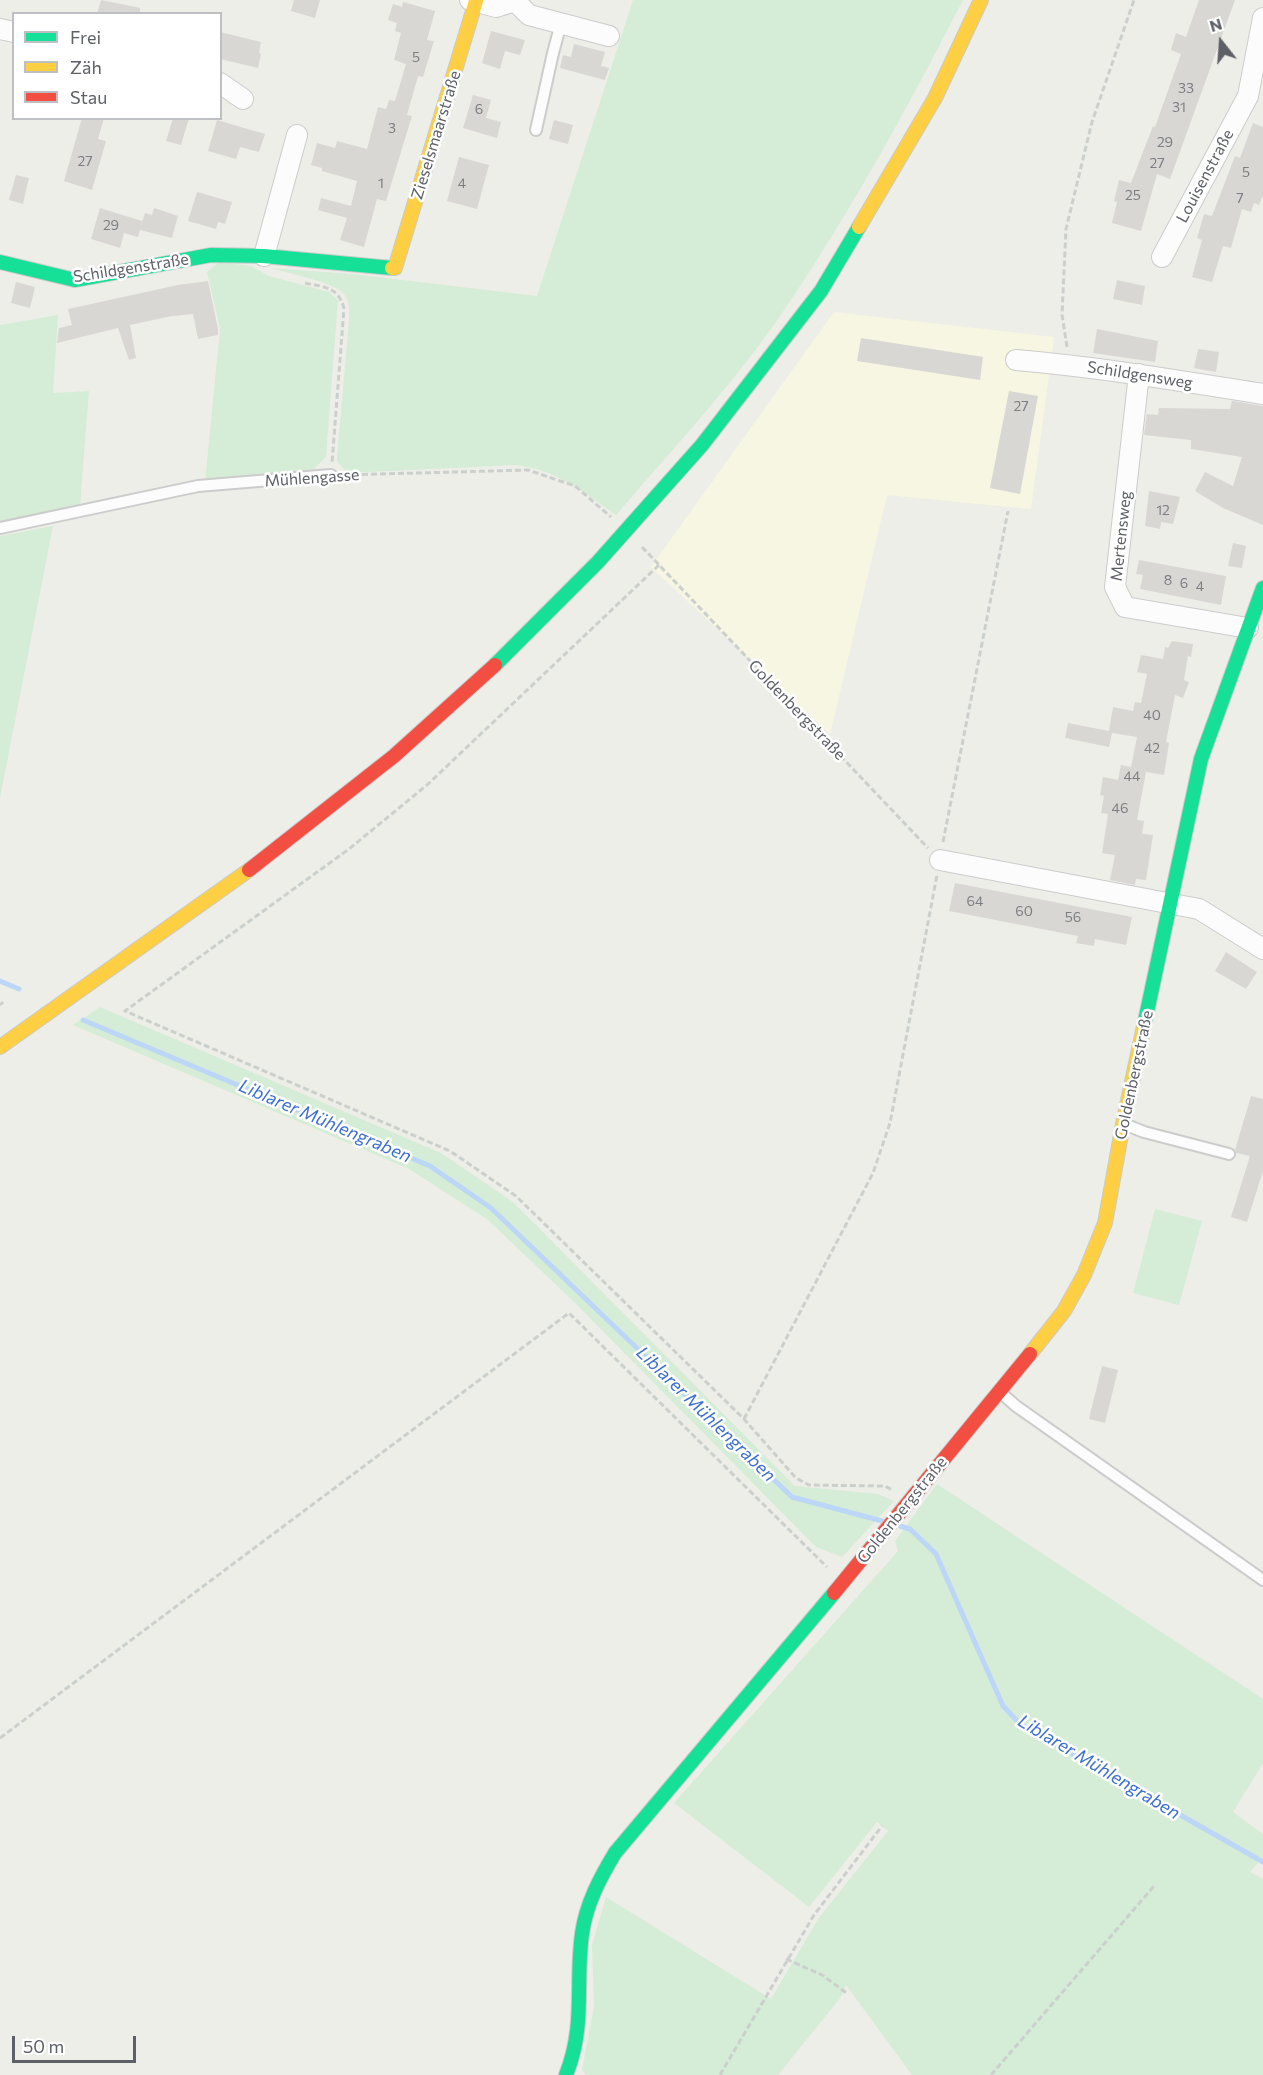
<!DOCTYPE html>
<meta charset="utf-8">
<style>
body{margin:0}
#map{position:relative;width:1263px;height:2075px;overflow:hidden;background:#eeeee9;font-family:Commissioner,sans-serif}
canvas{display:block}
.legend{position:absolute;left:12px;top:12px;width:210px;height:108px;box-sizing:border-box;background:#fff;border:2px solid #bebfc2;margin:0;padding:8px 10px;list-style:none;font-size:18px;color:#5d6067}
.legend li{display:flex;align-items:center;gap:12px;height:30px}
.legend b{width:30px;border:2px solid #bebfc2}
.north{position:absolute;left:1191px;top:12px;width:60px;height:60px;-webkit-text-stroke:4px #fff;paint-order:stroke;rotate:343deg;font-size:16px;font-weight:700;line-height:24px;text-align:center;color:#5d6067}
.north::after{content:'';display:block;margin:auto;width:21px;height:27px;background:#5d6067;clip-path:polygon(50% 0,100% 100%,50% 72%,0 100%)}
.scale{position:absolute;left:12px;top:2036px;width:124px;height:27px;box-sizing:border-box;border:3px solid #5d6067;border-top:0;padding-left:8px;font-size:18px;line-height:21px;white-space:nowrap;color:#5d6067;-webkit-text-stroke:4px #fff;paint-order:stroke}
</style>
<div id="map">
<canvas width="1263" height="2075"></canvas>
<ul class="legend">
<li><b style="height:8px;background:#16e098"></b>Frei</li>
<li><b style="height:8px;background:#ffcf43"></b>Zäh</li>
<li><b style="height:8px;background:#f24e42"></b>Stau</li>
</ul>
<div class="north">N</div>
<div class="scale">50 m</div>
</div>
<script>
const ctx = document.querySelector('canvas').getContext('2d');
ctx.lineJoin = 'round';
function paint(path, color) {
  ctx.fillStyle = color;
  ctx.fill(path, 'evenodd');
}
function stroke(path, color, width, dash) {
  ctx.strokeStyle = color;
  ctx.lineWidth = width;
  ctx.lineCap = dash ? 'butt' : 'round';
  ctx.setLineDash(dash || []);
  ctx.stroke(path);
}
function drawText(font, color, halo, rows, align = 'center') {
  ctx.font = font + ' Commissioner,sans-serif';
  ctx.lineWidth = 5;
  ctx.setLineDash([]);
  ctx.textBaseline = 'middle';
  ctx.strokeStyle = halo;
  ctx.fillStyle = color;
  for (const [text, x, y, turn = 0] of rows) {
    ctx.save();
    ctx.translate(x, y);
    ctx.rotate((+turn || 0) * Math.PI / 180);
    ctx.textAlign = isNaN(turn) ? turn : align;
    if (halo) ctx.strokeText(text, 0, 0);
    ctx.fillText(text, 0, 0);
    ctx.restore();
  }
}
const commercial = new Path2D(`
 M834,312L1054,337L1031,509L887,495L830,734L651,567Z`);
const green = new Path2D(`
 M633,0H963C906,111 847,219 776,322C728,390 670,452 616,515C583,492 558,470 516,465L347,473L337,461V456L349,320C349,310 350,301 343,293C334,282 286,273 271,268L352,274L537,296Z
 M219,262L251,266L269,276L329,292L338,300L326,457L312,471L205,482L220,329L207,272Z
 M58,315L53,393L89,391L80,505L0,521V325Z
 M53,526L0,798V536Z
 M100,1007L441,1153L513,1202L795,1486L878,1494L894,1501L842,1557L816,1547L573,1301L487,1219L409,1169L73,1025Z
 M1155,1209L1202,1221L1179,1305L1133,1293Z
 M937,1484L1263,1699V1763L1233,1812L1263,1834V1857L1250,1872L1263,1879V2075H912L846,1985L841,1997L778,2075H586L582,2070L594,2006L592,1945L606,1897L771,1999L818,1919L888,1831L877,1822L809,1907L674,1803L898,1551L895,1541Z`);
const stream = new Path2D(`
 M0,981L19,989
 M83,1020L430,1166L491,1208L792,1497L882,1521
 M900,1526L910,1529L936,1554L1003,1706L1020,1724L1263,1862`);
const building = new Path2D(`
 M101,0L140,8V14H97Z
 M294,0H320L315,18L291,11Z
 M1199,0H1235L1170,179L1157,174L1141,231L1112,223L1117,202L1114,201L1119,180L1131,183L1153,126L1155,127L1181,54L1171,50L1176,33L1186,37Z
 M403,2L435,11L427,40L434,41L423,77L418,76L407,115L412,116L386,201L377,199L364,247L340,240L347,218L318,210L321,198L351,206L357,181L322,171V168L311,165L317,143L335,148L337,141L367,149L378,107L386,109L389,100L395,101L406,64L394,60L401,33L395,31L397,23L388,20L393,4L402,7Z
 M491,31L525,40L520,55L505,51L500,69L482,63Z
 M220,32L261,42L259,53L261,54L258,68L220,59Z
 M574,44L605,52L601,66L609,68L605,80L560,68L563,55L571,57Z
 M473,95L491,100L486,118L501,122L497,138L463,128Z
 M82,118H104L98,139L106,141L92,190L64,181Z
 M173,118H189L181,145L166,141Z
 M217,120L265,134L259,152L240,147L236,159L208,151Z
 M554,120L573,125L568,144L549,139Z
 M1253,123L1263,127V195L1259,205L1254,203L1251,212L1242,209L1231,248L1223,246L1212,282L1192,277L1202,240L1197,238L1204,214L1212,216L1235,156L1240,158Z
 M459,157L489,165L477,209L447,201Z
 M16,175L29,178L23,204L9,200Z
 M197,192L232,202L225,224L218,222L216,229L188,221Z
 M100,208L142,221L140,228L145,213L152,215L154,208L178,216L172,238L140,230L138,237L124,233L120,248L91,239Z
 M1117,280L1145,286L1142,305L1113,299Z
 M208,281L218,329V335L198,339L193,314L172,316L130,325L136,358L129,360L118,328L57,343L59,328L72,325L68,309L178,285Z
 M16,282L35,287L30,308L11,303Z
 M1097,329L1158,341L1155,362L1093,353Z
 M861,338L983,357L980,380L857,361Z
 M1198,349L1219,352L1216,372L1194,368Z
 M1009,391L1038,396L1020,494L990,488Z
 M1232,401L1263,406V525L1223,508L1195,491L1205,472L1233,486L1242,457L1191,449V440L1144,435L1147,414L1158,415L1159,408L1230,409Z
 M1149,491L1180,497L1173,524L1161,522L1160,529L1145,526Z
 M1233,543L1246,546L1242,568L1228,566Z
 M1139,560L1226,576L1221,605L1140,589L1143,575L1136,574Z
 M1172,641L1193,644L1191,657L1188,656L1184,680L1189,682L1183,698L1175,695L1166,742L1169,743L1164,775L1146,772L1137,820L1144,821L1142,834L1153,835L1146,880L1136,879L1135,885L1110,880L1115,855L1102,853L1108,814L1101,813L1104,796L1100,795L1103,777L1118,780L1121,765L1131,767L1137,737L1112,733L1109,747L1065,738L1068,723L1109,731L1113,707L1133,711L1135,702L1141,703L1147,674L1137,672L1141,655L1163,659L1165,647L1168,648Z
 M955,883L1132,917L1126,945L1095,939L1094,946L1076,943L1078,936L949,911Z
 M1226,952L1257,972L1246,989L1215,971Z
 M1251,1096L1263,1099V1171L1247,1222L1231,1217L1250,1156L1236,1153L1235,1150Z
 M1102,1366L1118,1370L1105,1423L1089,1419Z`);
const path = new Path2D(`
 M305,283C326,288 337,286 344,308L332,463
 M1067,347L1062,315L1066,229L1092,122L1134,0
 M344,475L528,470L575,486L611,517
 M642,547L928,848
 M659,565L427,785L349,849L125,1011L450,1151L516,1196L744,1419L796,1478L809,1485L885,1486L892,1490
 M943,842L1008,511
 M0,1005L3,1002
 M744,1419L873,1173L890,1123L937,875
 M0,1738L569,1313L827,1567
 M786,1959L822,1975L848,1994
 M720,2075L814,1915L882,1826
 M991,2075L1155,1885`);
const lane = new Path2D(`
 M536,130L553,53L561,23
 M0,528L198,486L331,475
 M1124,1124L1144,1132L1229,1154
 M1000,1392L1016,1406L1263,1580`);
const street = new Path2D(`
 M470,0L496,7L515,1L529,15L609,36
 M0,29L14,32
 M220,83L243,99
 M264,256L297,135
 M1162,257L1248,96L1263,18
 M1016,360C1099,367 1181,381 1263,394
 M1139,374L1115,587L1125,607L1248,628
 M940,860L1199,909L1263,949`);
const fast = new Path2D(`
 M0,262L75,280L211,255L264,256L392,268
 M495,665L598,562L702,445L821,291L859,227
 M1144,1026L1201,759L1263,588
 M566,2075C586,2025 575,1984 582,1934C586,1904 600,1878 615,1853L834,1593`);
const slow = new Path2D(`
 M859,227L935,98L981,0
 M392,268H395L476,1
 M0,1047L249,870
 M1030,1354L1064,1311L1084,1275L1105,1223L1123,1124L1144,1026`);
const jam = new Path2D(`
 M249,870L394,756L495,665
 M834,1593L1030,1354`);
const numberNames = [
 ["5",416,57],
 ["33",1186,88],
 ["31",1179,107],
 ["6",479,109],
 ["3",392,128],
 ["29",1165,142],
 ["27",85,161],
 ["27",1157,163],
 ["5",1246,172],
 ["1",381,183],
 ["4",462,183],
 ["25",1133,195],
 ["7",1240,198],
 ["29",111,225],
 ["27",1021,406],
 ["12",1163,510],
 ["8",1168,580],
 ["6",1184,583],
 ["4",1200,586],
 ["40",1152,715],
 ["42",1152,748],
 ["44",1132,776],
 ["46",1120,808],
 ["64",975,901],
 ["60",1024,911],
 ["56",1073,917]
];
const streetNames = [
 ["Zieselsmaarstraße",436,135,-73],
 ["Louisenstraße",1205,176,-62],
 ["Schildgenstraße",131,268,-9],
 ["Schildgensweg",1140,375,9],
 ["Mühlengasse",312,478,-4],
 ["Mertensweg",1121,536,-84],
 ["Goldenbergstraße",797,710,46],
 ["Goldenbergstraße",1134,1075,-78],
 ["Goldenbergstraße",902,1510,-51]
];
const waterNames = [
 ["Liblarer Mühlengraben",325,1121,23],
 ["Liblarer Mühlengraben",706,1414,44],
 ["Liblarer Mühlengraben",1099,1767,31]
];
paint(commercial, '#f7f6e2');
paint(green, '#d5ecd6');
stroke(stream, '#bcd6f8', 5);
paint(building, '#d8d7d3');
stroke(lane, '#cbcccb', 14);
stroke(street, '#cbcccb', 22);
stroke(fast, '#c9caca', 16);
stroke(slow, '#c9caca', 16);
stroke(jam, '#c9caca', 16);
stroke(path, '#cbd0cd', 3, [6, 3]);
stroke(lane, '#fcfcfc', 10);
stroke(street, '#fcfcfc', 20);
stroke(fast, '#16e098', 14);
stroke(slow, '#ffcf43', 14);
stroke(jam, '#f24e42', 14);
drawText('14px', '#7c7e82', null, numberNames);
drawText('16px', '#5d6067', '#fff', streetNames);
drawText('italic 18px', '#3d6fcf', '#fff', waterNames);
</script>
